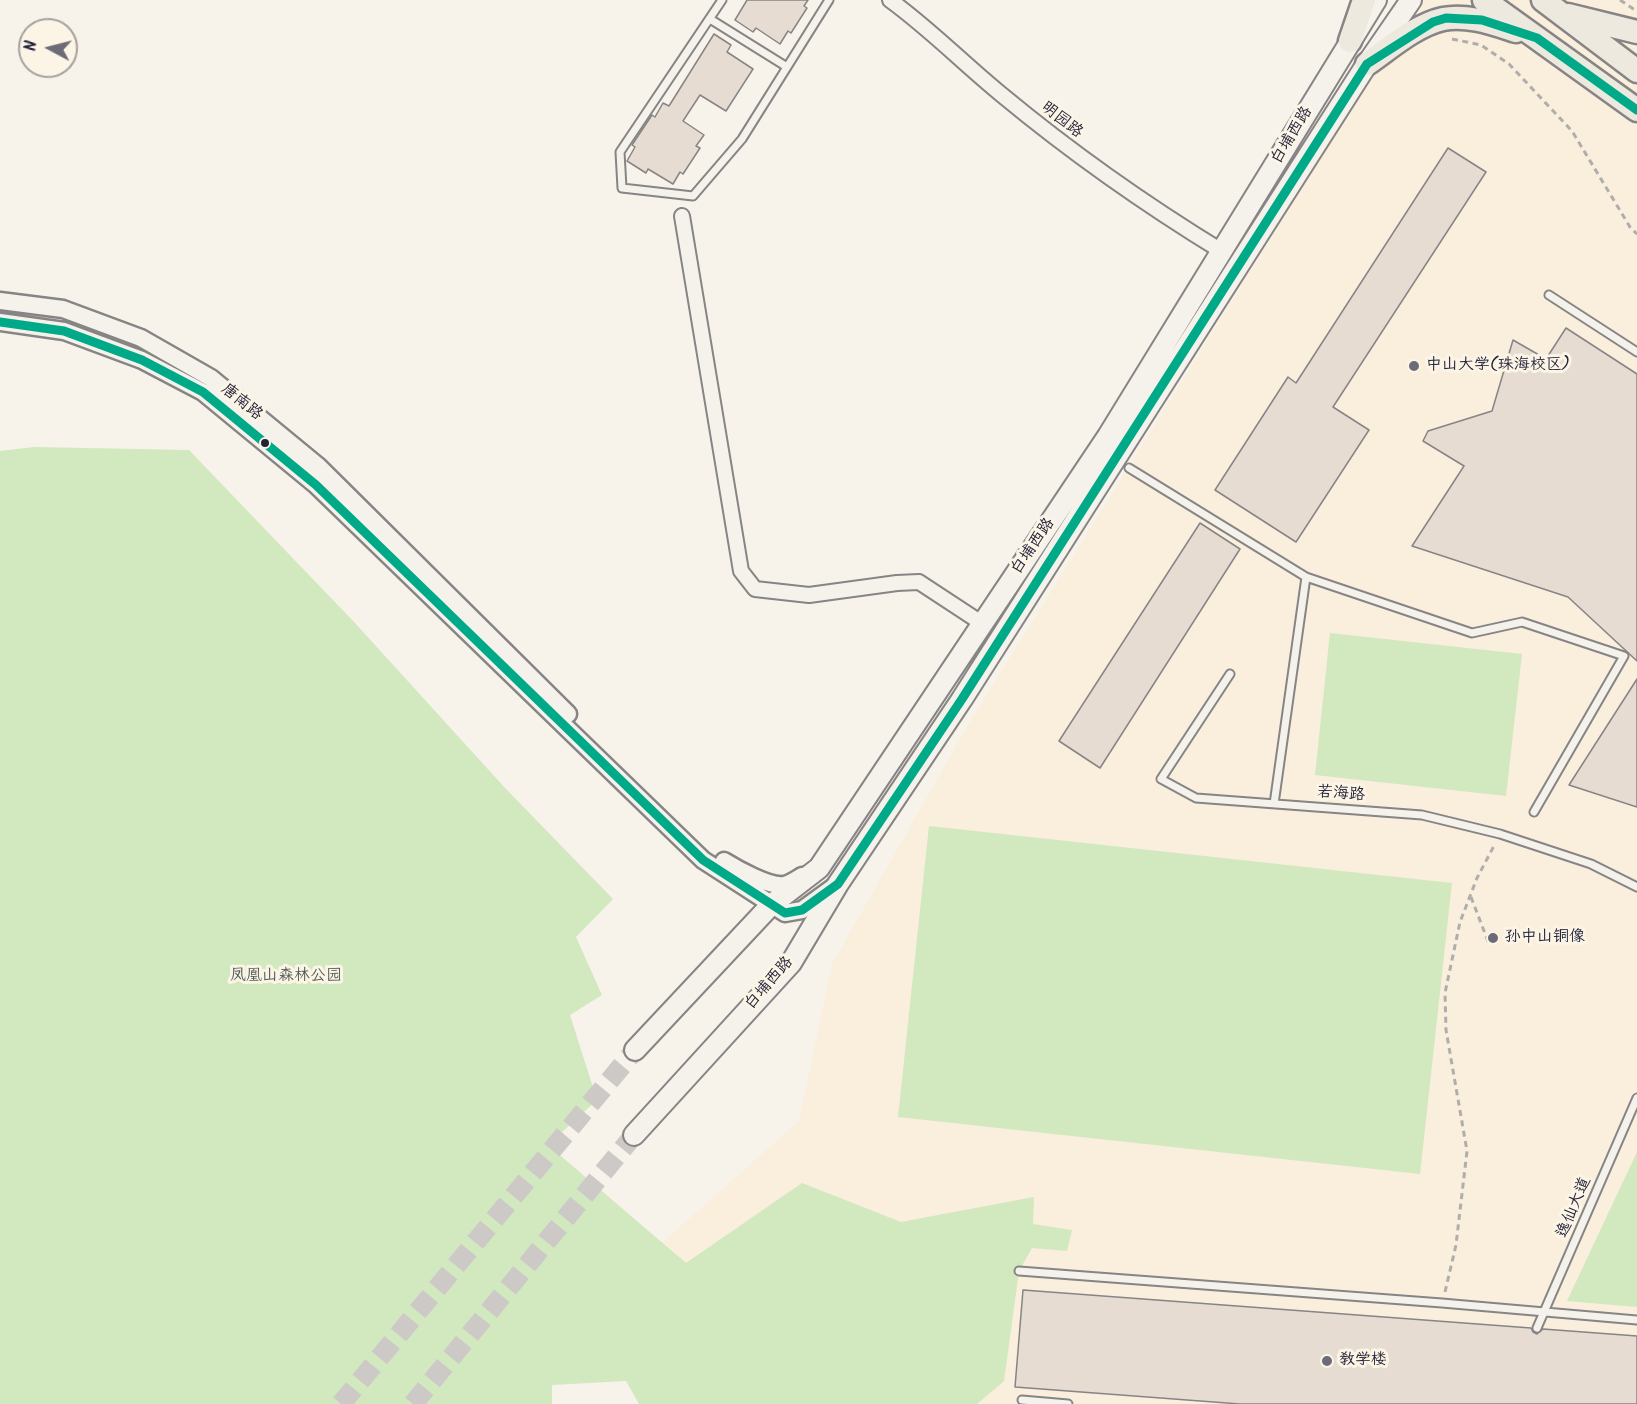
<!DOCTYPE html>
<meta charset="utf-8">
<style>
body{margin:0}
#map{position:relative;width:1637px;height:1404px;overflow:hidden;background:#f7f3ea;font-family:Kalam,sans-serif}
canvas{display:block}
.north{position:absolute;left:18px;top:18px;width:60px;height:60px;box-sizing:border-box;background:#fcf5e5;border:2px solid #a5a1a1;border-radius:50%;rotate:277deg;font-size:16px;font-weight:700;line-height:24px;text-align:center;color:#22223b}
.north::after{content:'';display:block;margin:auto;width:21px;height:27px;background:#6d6b78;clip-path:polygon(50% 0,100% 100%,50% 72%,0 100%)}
</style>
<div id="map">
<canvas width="1637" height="1404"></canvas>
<div class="north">N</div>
</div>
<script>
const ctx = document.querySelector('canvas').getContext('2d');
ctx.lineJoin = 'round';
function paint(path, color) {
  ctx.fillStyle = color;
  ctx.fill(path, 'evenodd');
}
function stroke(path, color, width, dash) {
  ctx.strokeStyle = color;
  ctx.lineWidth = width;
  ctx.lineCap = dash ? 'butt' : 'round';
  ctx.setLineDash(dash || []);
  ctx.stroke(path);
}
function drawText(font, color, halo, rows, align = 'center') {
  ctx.font = font + ' Kalam,"LXGW WenKai TC",sans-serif';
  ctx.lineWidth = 6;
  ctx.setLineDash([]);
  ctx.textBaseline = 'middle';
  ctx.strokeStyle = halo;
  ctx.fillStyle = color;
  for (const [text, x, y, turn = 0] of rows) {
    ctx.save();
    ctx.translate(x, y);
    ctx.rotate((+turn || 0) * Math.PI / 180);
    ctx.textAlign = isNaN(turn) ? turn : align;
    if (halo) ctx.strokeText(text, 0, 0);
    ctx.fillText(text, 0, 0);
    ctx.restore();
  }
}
const built = new Path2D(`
 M1419,0H1637V1404H647L636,1266L799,1121L832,964L968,725Z`);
const green = new Path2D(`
 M34,447L189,450L355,623L506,789L613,899L576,937L602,995L570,1015L597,1100L548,1145L686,1263L802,1183L901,1222L1034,1197L1033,1224L1072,1230L1067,1251L1032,1248L1019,1271L1004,1381L977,1404H639L626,1381L552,1385V1404H0V451Z
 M1330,633L1522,654L1506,796L1315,775Z
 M929,826L1452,883L1420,1174L898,1117Z
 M1637,1152V1307L1567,1301Z`);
const building = new Path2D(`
 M747,0H808L804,6L807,8L791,33L788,31L780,44L756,28L753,32L735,20Z
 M714,34L731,45L727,52L753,69L726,111L700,95L683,121L704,135L696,146L700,148L683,174L680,172L673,184L648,169L646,173L627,161L635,147L632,145L652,115L655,117L663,103L669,106Z
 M1448,148L1486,172L1333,407L1369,430L1296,542L1215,490L1288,377L1296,383Z
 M1566,328L1637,374V661L1568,597L1412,546L1464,466L1423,441L1428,431L1492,411L1513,340L1546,359Z
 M1200,523L1240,549L1100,768L1059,741Z
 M1637,679V807L1569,785Z
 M1023,1290L1531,1328L1533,1332L1537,1334L1543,1329L1637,1336V1404H1240L1015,1387Z`);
const secondaryTunnel = new Path2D(`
 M341,1404L635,1050
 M413,1404L634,1135`);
const path = new Path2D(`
 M1620,0L1635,10
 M1452,39L1481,45L1509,64L1572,131L1630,227L1637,234
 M1471,897L1489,944
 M1445,1292L1456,1245L1467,1151L1446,1030L1445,993L1460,922L1477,878L1495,844`);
const service = new Path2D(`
 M722,0L620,152L622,188L693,196L742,139L829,0
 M710,19L787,67
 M1549,295L1637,352
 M1129,468L1306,577L1274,804
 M1306,577L1472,633L1522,622L1624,656L1534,812
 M1230,674L1161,779L1196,798L1422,815L1500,834L1591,864L1637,887
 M1019,1271L1442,1303L1637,1320
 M1537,1328L1637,1098
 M1022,1400L1068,1404`);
const minor = new Path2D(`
 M890,0C930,29 964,64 1002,95C1072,153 1146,205 1223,252
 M682,216L741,571L755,589L809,595L897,583L919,582L983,624`);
const tertiary = new Path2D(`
 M0,301L63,309L141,338L211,378L318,466L568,714
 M0,322L64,331L142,360L203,392L316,485L703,860L785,913L802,910L835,886
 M724,861C737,869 769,887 784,885C790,884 797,879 802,876`);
const secondary = new Path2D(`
 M635,1050L771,905L819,868L1108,436L1376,0
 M634,1135L791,963L838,884L962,699L1367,64L1411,0`);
const trunk = new Path2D(`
 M1484,0L1637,110
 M1543,0L1637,71
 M1568,15L1637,32
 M1350,41L1364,0
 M1367,64C1390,48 1416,25 1443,19C1467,14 1494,24 1516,31`);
const bus1 = new Path2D(`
 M0,322L64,331L142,360L203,392L316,485L703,860L785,913L802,910L838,884L962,699L1367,64L1433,22L1446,18L1482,20L1537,38L1637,110`);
const markers = [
 [1414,366,6,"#6d6b78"],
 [265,443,5,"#22223b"],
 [1493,938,6,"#6d6b78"],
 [1327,1361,6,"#6d6b78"]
];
const streetNames = [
 ["明园路",1061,121,38],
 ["白埔西路",1293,136,-59],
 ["唐南路",241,403,39],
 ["白埔西路",1034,547,-56],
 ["若海路",1341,795,4],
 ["白埔西路",770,984,-49],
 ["逸仙大道",1575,1208,-67]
];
const poiNames = [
 ["中山大学(珠海校区)",1426,366],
 ["孙中山铜像",1505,938],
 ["教学楼",1339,1361]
];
const parkNames = [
 ["凤凰山森林公园",286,977]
];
paint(built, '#faeedd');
paint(green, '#d2e8bf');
paint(building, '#e7dcd2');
stroke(building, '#868485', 1.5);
stroke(secondaryTunnel, '#ccc9c7', 20, [20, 10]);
stroke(service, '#868485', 11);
stroke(minor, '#868485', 18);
stroke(tertiary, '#868485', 21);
stroke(secondary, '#868485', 24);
stroke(trunk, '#868485', 27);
stroke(path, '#b0aead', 3, [6, 4.5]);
stroke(service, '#f5f2ec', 7);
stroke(minor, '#f5f2ec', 14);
stroke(tertiary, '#f5f2ec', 16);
stroke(secondary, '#f5f2ec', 20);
stroke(trunk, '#eee9df', 22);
stroke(bus1, '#0a8', 9);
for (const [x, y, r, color] of markers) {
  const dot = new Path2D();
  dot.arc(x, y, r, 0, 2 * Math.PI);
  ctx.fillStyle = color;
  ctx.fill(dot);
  stroke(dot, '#fcf5e5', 2);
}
drawText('16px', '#22223b', '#fcf5e5', streetNames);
drawText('16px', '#22223b', '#fcf5e5', poiNames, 'left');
drawText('16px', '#4e5b58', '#fcf5e5', parkNames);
</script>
